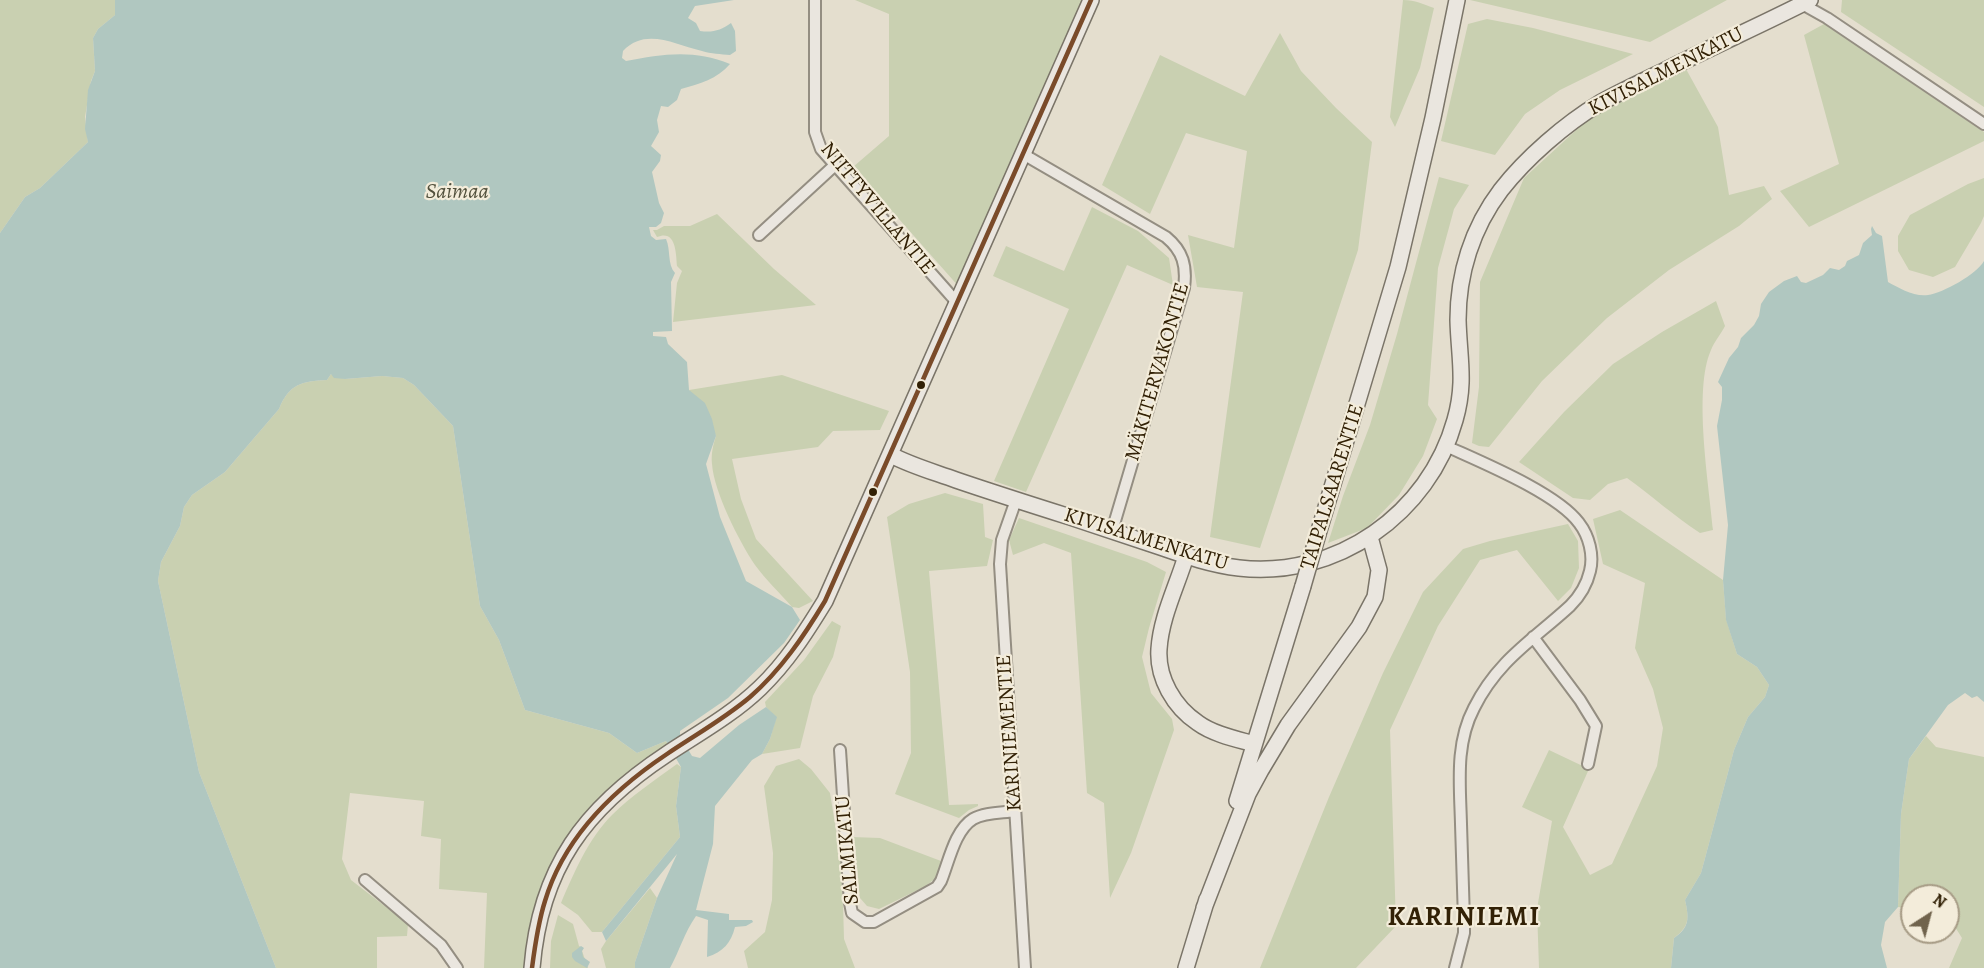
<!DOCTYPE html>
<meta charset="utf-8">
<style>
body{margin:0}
#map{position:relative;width:1984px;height:968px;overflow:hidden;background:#e4dece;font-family:Alegreya,serif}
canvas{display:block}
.north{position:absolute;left:1900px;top:884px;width:60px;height:60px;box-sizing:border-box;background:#f3ecda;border:2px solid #a69b85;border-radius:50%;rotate:36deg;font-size:16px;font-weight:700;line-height:24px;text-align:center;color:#322106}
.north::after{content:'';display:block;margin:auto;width:21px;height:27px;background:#70634c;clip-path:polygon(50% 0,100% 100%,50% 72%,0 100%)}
</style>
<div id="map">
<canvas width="1984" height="968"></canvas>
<div class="north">N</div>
</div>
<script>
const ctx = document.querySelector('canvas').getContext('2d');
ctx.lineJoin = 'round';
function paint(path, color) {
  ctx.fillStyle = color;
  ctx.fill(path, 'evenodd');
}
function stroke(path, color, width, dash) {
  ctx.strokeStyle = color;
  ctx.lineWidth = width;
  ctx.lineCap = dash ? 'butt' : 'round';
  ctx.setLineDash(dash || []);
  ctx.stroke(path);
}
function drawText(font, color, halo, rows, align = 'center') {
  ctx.font = font + ' Alegreya,serif';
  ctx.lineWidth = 4.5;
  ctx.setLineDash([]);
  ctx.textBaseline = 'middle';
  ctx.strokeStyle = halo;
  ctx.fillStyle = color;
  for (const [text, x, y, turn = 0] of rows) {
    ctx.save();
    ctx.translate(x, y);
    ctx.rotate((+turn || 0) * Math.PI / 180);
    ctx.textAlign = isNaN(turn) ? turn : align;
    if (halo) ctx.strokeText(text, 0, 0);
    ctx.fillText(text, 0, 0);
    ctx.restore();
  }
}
const green = new Path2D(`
 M0,0H115V15L98,29L93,38L95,71L91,81L85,117L88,142L40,188L25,197L0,233Z
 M855,0H1085L960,288L853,167L889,136V14Z
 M1403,0C1416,0 1422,4 1434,8L1420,68L1395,127L1390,117Z
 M1470,0H1727L1650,42Z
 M1842,0H1984V107L1841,12Z
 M1487,19L1533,28L1633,54L1560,90L1525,114L1495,155L1441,141L1468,24Z
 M1824,24L1984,132V141L1809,227L1780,191L1839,164L1804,35Z
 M1280,33L1301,71L1336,108L1372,142L1358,250L1260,548L1210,537L1243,292L1197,287L1188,235L1234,248L1247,151L1186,133L1150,214L1102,185L1160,55L1245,96Z
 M1686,69L1718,127L1729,195L1764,186L1772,199L1739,226L1669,270L1607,318L1542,381L1489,447L1479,446L1472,443L1479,387L1480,282L1524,178L1586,121L1624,100Z
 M1439,177L1469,185L1454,209L1438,268L1428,405L1437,419L1423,456L1399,495L1367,528L1328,543L1343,496L1370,425L1397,334Z
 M1984,178V216L1981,223L1955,267L1933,277L1909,270L1898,251V236L1910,215L1968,184Z
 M1092,207L1138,231L1169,258L1173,285L1127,265L1026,492L994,481L1069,309L993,276L1006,246L1064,271Z
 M717,214L774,269L816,305L673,322L677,283L682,271L677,266C676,253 676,229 657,237L653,230H657L664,226H690Z
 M1716,301L1725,326C1721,334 1714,342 1711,350C1693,390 1709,484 1713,530L1700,533C1674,516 1652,496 1627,478L1608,484L1590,500L1573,498L1519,462L1564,412L1613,364L1662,332Z
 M331,374L345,379L382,376L403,378L414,385L453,426L480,606L499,640L525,710L609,733L637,753L666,741L669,747C614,776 567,823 544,882C541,891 540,900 539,909C535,929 531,948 528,968H484L487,893L439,889L441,839L421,836L424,801L350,793L342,859L351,880L408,924L407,936L377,937V968H276L199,772L158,581L161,562L180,526L184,507L192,495L225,472L279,409C289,384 302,381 327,380Z
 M782,375L889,411L880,430L833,431L818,447L732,459L741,499L756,539L813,601L799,608L792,607C780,593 766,580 755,565C739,541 714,492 712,464C711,454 713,445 716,436L689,390Z
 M945,493L983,504L985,537L993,540L987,566L929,571L949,805L978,804V806L969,810L959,818L895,794L911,753L910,672L887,517L909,504Z
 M1620,510L1723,580L1726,619L1737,654L1757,667L1769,685L1765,697L1748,717L1734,750L1701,873L1685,900C1689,918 1690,926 1674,938L1671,968H1539L1537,909L1552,821L1522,807L1549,750L1589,769L1563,827L1590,875L1612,864L1657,766L1663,728L1653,689L1635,648L1645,583L1603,564L1593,519Z
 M1019,518L1147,562L1166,572L1149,628L1142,657L1151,693L1172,719L1174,730L1131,853L1110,898L1104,803L1087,793L1071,553L1044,543L1013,555L1009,540Z
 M1568,524L1578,541L1579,568L1571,588L1558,601L1517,550L1480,560L1438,626L1390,730L1396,926L1356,968H1260L1329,797L1383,673L1423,592L1463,549L1490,541Z
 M832,621L841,626L833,657L813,696L800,748L762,754L770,739L776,718L766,707L765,702L804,660Z
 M1926,736L1936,747L1984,757V968H1949L1962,938L1948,916V896H1912V908L1898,907L1901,814L1909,759Z
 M799,759L811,769L830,793L842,867L844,939L855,968H748L744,951L765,932L772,900L773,853L764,786L776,766Z
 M677,764L681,767L676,806L680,837L602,932H592L578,915L561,903C574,873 588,839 612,815C631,796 655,780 677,764Z
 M852,837L880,838L941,861L937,877L926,886L879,909L867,906L860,898Z
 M650,888L657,898L635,962V968H606L601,949L606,941Z
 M558,915L573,924L579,946L583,948L582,951L588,968H550L551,941Z`);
const water = new Path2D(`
 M115,0H734L695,6L688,18L696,23L700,31C713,33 721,30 731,23L735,31L736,51L730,55C721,54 711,54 702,51C675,45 646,27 623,51L622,58L626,61C662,54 694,49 730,64C717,79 700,84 681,89L677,100L668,107L661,106L657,120L659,132L651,146L661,155L660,161L652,172L659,203L664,213L661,223L656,227H649L651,236L656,240L666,239C671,250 667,264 675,273L671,282L672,331L653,332V336L666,337L668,344L687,362L689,390L705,403L712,419L716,436L706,464L720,517L746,581L792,607L800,620L784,643L728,698L680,731V736L692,756L700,758L739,725L766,707L777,717L770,739L762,754L752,760L715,806L713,844L696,910L729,914V920H752L753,922L746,926L735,927C731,943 723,952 707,957L708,920L696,916C684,933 680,950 670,968H635V962L657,898L677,854L606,941L602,932L680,837L676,806L681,767L666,741L637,753L609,733L525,710L499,640L480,606L453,426L414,385L403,378L382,376L345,379L334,378L331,374L327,380C302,381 289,384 279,409L225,472L192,495L184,507L180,526L161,562L158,581L199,772L276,968H0V233L25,197L40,188L88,142L85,129L88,90L95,71L93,38L98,29L115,15Z
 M1872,226L1876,233L1882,236L1888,282C1899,288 1914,297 1928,295C1943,293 1977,274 1984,261V702L1977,696L1972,698L1965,693L1948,705L1909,759L1901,814L1898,907L1885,922L1881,945L1887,968H1671L1674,938C1690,927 1689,918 1685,900L1701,873L1734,750L1748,717L1765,697L1769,685L1757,667L1737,654L1726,620L1723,580L1728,525L1717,426L1722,400V387L1718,382L1729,358L1738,347L1741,338L1754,325L1759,316L1761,304L1769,292L1784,281L1797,276L1801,282L1806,283L1823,275L1830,268L1839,270L1845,266L1847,261L1859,255L1863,243L1872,235L1871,229Z
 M581,946L584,948L582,951L583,957L590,962L587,968L575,961L572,957V953Z`);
const street = new Path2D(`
 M815,0V132L821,149L946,290L953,298L959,300
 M1802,4L1827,18L1984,124
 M1023,154L1166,237C1183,251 1187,266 1184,288L1112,531
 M759,235L835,165
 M1446,446C1481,462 1557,493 1579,523C1589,536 1594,555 1590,571C1587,584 1580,596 1570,606C1533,640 1498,660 1474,708C1455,744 1460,784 1461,824C1462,856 1463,888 1464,920V933L1455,968
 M1016,500L1002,540L1000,564L1025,968
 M1533,637L1580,700L1596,726L1588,764
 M840,750L850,903L852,913L865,922H874L937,887L941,881C949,861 955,830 973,819C985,812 1002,813 1015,811
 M365,880L441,945L457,968`);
const secondary = new Path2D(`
 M891,455C912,466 934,472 956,480C994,493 1032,505 1070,517C1100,527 1130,537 1160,547C1186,556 1212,565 1239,568C1336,579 1429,514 1455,420C1466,382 1459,358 1458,320C1458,274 1472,228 1501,190C1526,158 1565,124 1600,103C1620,92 1641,82 1662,72C1711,47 1761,25 1810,0
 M1318,534L1398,267L1433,118L1457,0
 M1186,556C1177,586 1161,617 1159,649C1157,678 1174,707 1198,723C1213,734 1236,739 1254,744
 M1237,801L1303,586
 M1204,908L1248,794L1261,770L1288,725L1359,627L1375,597L1379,570L1370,537
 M532,968C540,868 585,808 667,754C699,733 733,714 760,688C787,662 806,632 825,601L1091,0
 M1186,968L1207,899`);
const secondaryBridge = new Path2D(`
 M1303,586L1318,534`);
const bus1 = new Path2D(`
 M532,968C535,945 538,923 545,901C564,837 613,790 667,754C695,735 724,719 750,697C781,670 804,636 825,601L1091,0`);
const markers = [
 [921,385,5,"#322106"],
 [873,492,5,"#322106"]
];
const streetNames = [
 ["KIVISALMENKATU",1666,72,-27],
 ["NIITTYVILLANTIE",877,209,50],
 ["MÄKITERVAKONTIE",1158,372,-74],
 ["TAIPALSAARENTIE",1333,487,-73],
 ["KIVISALMENKATU",1146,540,17],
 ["KARINIEMENTIE",1010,733,-94],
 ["SALMIKATU",848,850,-95]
];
const waterNames = [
 ["Saimaa",457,193]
];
const districtNames = [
 ["KARINIEMI",1464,918]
];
paint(green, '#c9d0b1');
paint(water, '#b0c7c0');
stroke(street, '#948e82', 14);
stroke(secondary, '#7a7468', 18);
stroke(street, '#eae6df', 10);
stroke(secondary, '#eae6df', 15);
stroke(secondaryBridge, '#7a7468', 18, []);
stroke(secondaryBridge, '#eae6df', 15);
stroke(bus1, '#7a4b2a', 4.5);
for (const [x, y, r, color] of markers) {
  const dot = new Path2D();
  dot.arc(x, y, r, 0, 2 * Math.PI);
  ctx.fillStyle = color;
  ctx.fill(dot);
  stroke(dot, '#f3ecda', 2);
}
drawText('21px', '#322106', '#f3ecda', streetNames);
drawText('italic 22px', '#51503c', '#f3ecda', waterNames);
ctx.letterSpacing = '1.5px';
drawText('bold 27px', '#322106', '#f3ecda', districtNames);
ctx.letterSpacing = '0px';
</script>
